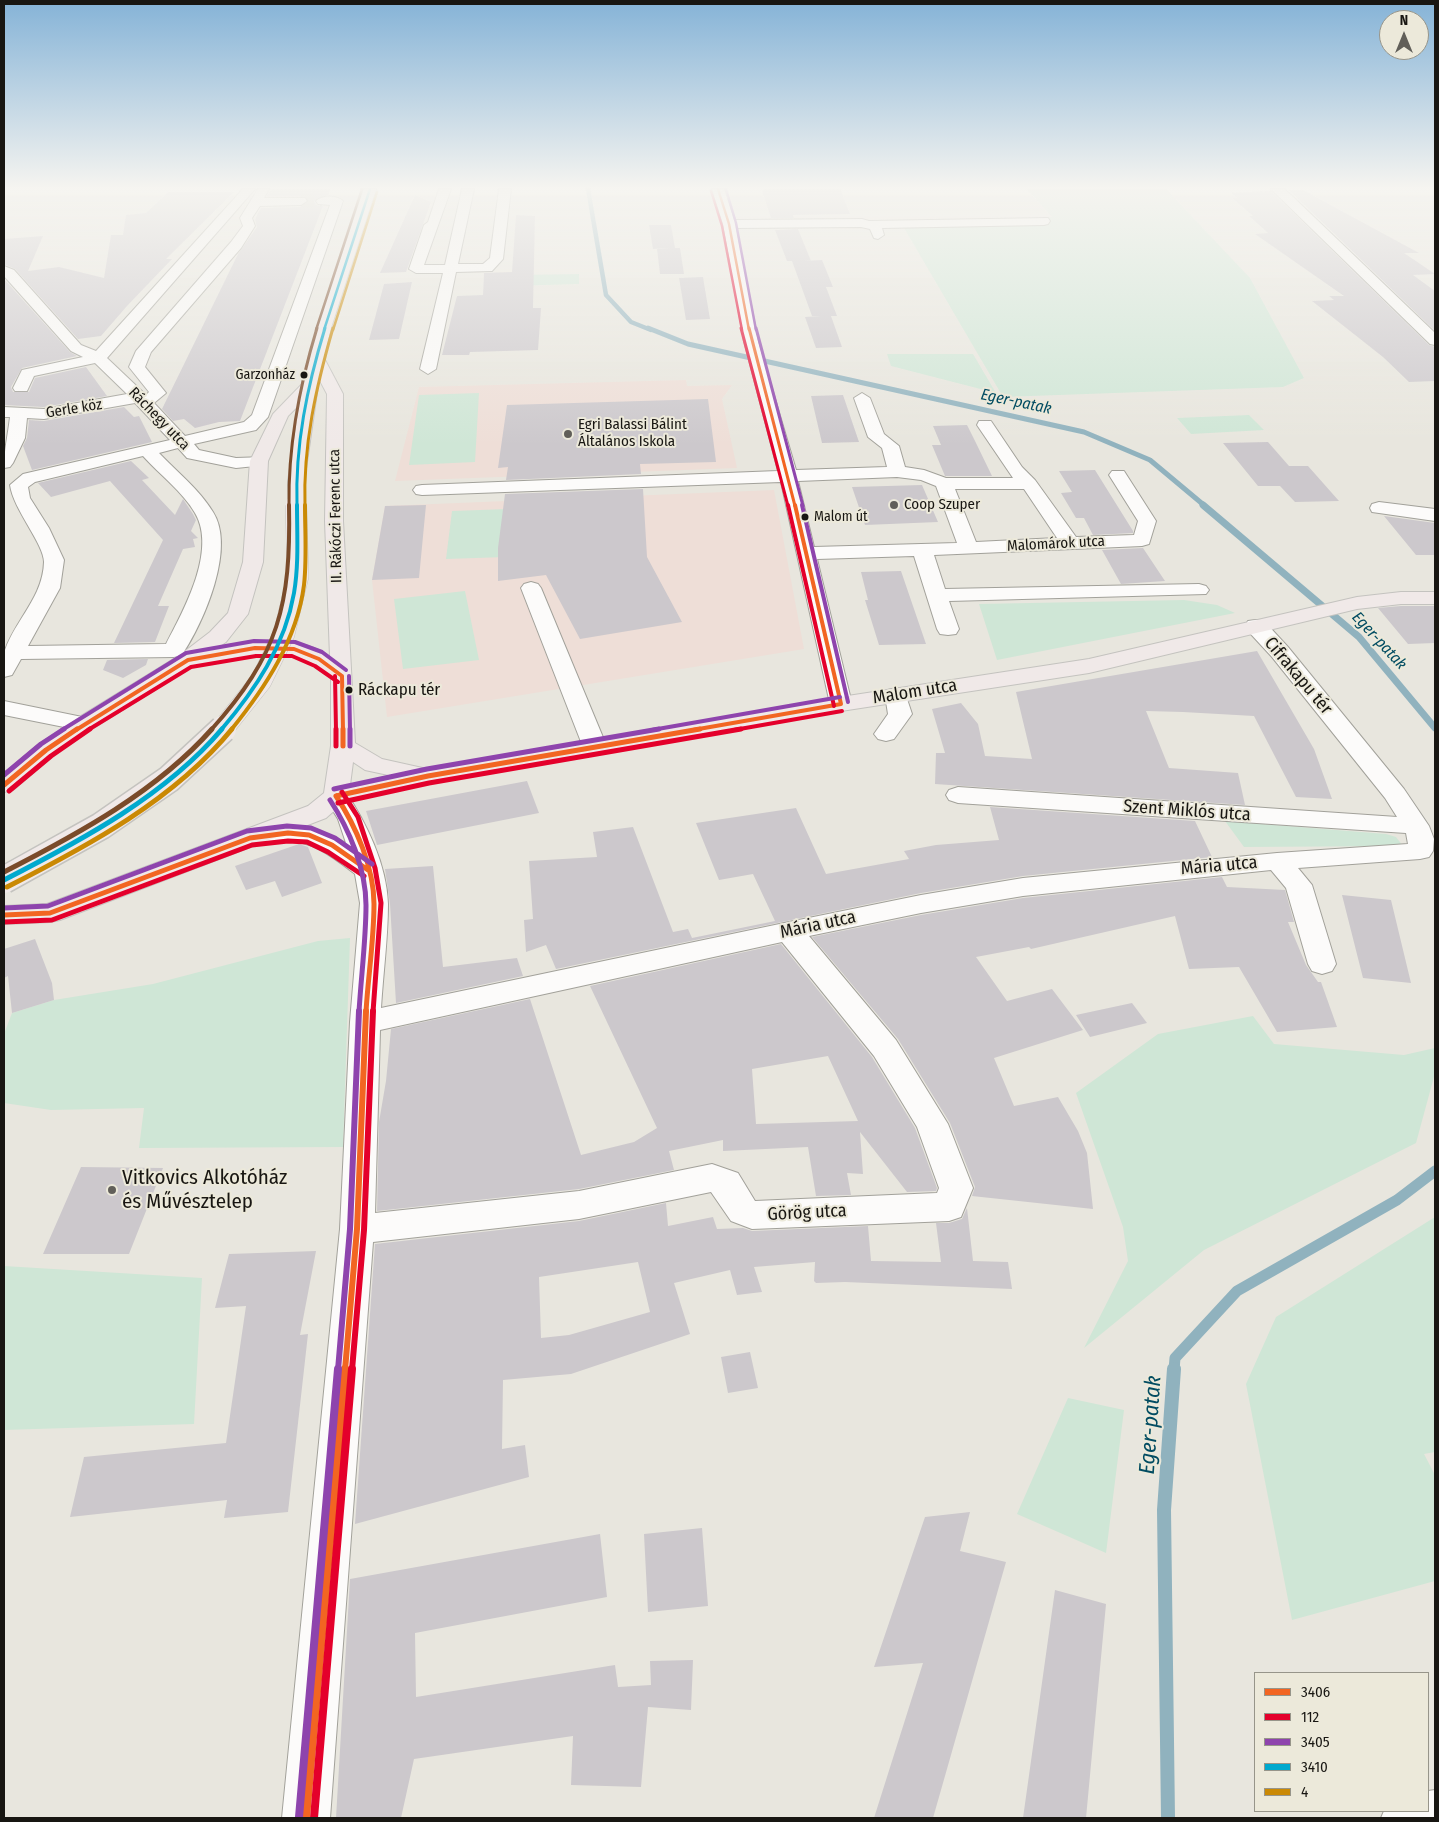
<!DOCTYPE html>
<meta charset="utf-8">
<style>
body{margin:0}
#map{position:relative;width:1439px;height:1822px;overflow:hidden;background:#e8e6de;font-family:"Fira Sans Condensed",sans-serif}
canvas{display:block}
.frame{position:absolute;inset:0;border:5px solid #181612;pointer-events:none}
.legend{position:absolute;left:1254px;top:1672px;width:175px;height:140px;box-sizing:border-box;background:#ece9da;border:1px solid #97958a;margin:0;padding:6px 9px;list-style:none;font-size:15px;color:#181612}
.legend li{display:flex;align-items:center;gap:10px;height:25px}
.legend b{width:25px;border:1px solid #97958a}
.north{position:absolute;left:1379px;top:10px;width:50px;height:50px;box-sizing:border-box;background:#ece9da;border:1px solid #97958a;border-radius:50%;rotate:0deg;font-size:14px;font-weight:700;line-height:20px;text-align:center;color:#181612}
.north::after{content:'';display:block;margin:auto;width:18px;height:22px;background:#615f59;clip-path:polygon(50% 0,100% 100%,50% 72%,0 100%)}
</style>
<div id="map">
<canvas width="1439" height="1822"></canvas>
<div class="frame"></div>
<ul class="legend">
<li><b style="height:6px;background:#f26522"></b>3406</li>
<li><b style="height:6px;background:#e4002b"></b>112</li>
<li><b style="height:6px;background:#8e44ad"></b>3405</li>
<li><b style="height:6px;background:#00a9ce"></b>3410</li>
<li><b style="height:6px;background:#ca8904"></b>4</li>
</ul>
<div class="north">N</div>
</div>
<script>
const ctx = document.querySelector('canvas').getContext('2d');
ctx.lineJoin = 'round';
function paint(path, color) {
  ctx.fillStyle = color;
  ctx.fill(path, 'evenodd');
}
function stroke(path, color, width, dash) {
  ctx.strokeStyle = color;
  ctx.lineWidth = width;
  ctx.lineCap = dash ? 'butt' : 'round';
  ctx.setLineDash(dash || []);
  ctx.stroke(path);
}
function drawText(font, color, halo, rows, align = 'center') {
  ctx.font = font + ' "Fira Sans Condensed",sans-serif';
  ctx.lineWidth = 4;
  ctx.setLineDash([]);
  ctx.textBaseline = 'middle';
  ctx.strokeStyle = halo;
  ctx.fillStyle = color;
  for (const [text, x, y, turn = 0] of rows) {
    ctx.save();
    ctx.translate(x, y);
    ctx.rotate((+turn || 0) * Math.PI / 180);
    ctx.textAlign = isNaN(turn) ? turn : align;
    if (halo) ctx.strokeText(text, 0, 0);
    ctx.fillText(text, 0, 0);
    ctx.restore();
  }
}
const education = new Path2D(`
 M686,380L687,386L732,385L722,399L737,468L395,481L419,387Z
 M774,490L804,649L387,717L372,580L385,506Z`);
const green = new Path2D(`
 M1027,189H1166L1250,278L1304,378L1283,387L1003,397L900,221L1052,217Z
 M579,274V284L512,286L514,275Z
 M887,354H973L996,393L891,366Z
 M479,393L475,462L409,465L419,395Z
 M1249,415L1264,430L1191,434L1177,418Z
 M508,509L506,557L446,559L452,511Z
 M465,591L479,660L403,669L394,599Z
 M1184,600L1217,605L1235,613L997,660L979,604Z
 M1225,821L1386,834L1396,837L1403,846L1244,847Z
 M350,938L343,1147L139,1148L144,1108L51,1110L4,1103V1034L12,1013L54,1000L153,984L318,941Z
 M1253,1016L1274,1044L1404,1055L1435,1048V1073L1416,1143L1204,1250L1084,1348L1128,1261L1123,1227L1076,1093L1158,1034Z
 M1435,1217V1452L1424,1454L1435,1475V1581L1292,1620L1246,1384L1276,1317Z
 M4,1266L202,1278L194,1424L4,1430Z
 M1068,1398L1124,1410L1106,1553L1017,1514Z`);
const streamFar4 = new Path2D(`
 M588,189L606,295L631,322L651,330`);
const streamFar3 = new Path2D(`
 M648,328L688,344L1084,432L1150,460L1205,506`);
const streamFar2 = new Path2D(`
 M1203,505L1359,637L1435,728`);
const streamFar1 = new Path2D(`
 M1174,1370L1175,1358L1237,1291L1397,1200L1435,1171`);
const stream = new Path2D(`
 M1168,1818L1164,1510L1174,1369`);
const building = new Path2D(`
 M271,189H330L328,195L314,201L316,205L323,206L240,421L219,422L195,428L184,419L173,421L162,409L238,254L257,227L255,220L259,211L261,208L301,207L309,201L305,196H267Z
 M764,189H840L850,214L793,215L794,218H771L762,191Z
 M1289,190H1303L1419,253H1404L1435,274L1413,275L1435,291V331Z
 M1271,191L1429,345L1435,347V381L1409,382L1383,357L1312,301L1334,300L1329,296H1344L1255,234L1268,233L1249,216H1253L1232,198H1237L1232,193Z
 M168,192H234L166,259H172L127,306L101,336L78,339L15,269L4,264V239L43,236L28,271L59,267L104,278L111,235H123L126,215L146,213Z
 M415,195L431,202L406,272L380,273Z
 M516,215L535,216L533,308H541L538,350L470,352L469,355H442L457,296L483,295L484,273L512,272Z
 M649,225H671L675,248H680L684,274H660L657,249L668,248L653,249Z
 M798,229L811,261H804L822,260L833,287H826L837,316H831L842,347L816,348L805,317L821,316H812L792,261H787L775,230Z
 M703,277L710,319L686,320L679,278Z
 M4,279L70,352L77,356L22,368L11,387L13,392H29L35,378L86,367L107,396L44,407L4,405Z
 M412,282L399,339L369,340L384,284Z
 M843,395L859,442L822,443L811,396Z
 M708,399L716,462L640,464L641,474L506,480L508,467L498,468L507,405Z
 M124,407L134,417L139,416L152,442L32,470L23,446L27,438L29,420L44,421Z
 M967,425L976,443L992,476H945L932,445H941L933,426Z
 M1268,442L1289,466H1308L1339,501L1295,502L1280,486H1258L1223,443Z
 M131,461L149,478L142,480L175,515L183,499L193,514L196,520L191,531L198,538L193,539L195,547L183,549L158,606H169L155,642L114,643L163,540L110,481L51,497L38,483Z
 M1095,470L1133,531V533L1093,535L1084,518H1076L1061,493L1072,492L1059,471Z
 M922,485L938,522L865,525L852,487Z
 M643,489L647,557L682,622L580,639L546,575L498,581V548L505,494Z
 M426,505L419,578L372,580L385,506Z
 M1384,516L1435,523V555H1416Z
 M1143,548L1165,581L1121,584L1102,550Z
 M901,571L926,644L879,645L865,600H868L861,572Z
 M1401,606H1435V643L1408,644L1378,608Z
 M1257,651L1314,749L1332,799L1296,797L1254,716L1183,712L1146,711L1169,768L1238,773L1245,805L935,784L936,753H945L932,709L961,703L978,724L985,756L1032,759L1016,692Z
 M148,659L146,665L123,678L103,670L107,660Z
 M527,781L539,813L377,845L366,811Z
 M990,807L1195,821L1212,857L1023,876L921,893L556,969L546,945L526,952L524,920L533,919L529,861L597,857L593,832L633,827L673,932L688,929L692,938L775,921L753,874L719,880L696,823L796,808L826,874L909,859L904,851L936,845L999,840Z
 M299,844L308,847L322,883L282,897L275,881L246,890L235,866Z
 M433,866L443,967L517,958L523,976L396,1003L390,904L385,869Z
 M1222,877L1227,887L1285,890L1294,922H1288L1306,965L1318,982H1321L1337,1027L1277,1032L1239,967L1189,969L1175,916L1031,949L1029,947L976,957L1007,1001L1052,989L1083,1030L994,1058L1014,1106L1058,1097L1078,1131L1087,1153L1093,1209L972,1196L975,1187L950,1123L898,1039L812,937L921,915L1023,898Z
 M1342,895L1391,900L1411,983L1363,978Z
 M35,939L52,983L54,1000L12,1013L8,976L4,978V949Z
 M781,944L872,1057L915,1128L937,1188L936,1191L907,1192L860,1132L863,1174L847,1173L851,1195L816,1196L808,1147L723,1151V1140L669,1151L674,1170L579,1189L377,1211L379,1122L386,1081L391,1029L530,999L581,1155L634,1142L657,1128L590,986ZM828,1056L858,1121L756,1124L752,1069Z
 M1132,1003L1147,1023L1090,1037L1076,1015Z
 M81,1167L163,1168L129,1254H43Z
 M666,1203L668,1226L713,1217L717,1229L743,1228L752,1231L868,1226L871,1261L941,1262L936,1223H949L962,1219L967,1208L973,1261L1008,1262L1012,1289L845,1282L816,1283L814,1281L815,1262L754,1267L762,1292L737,1295L730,1270L674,1283L690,1334L571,1374L503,1380L502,1449L525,1445L529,1477L355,1524L375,1244L579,1221ZM638,1262L650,1312L569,1335L541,1338L539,1277Z
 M316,1251L300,1335L308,1334L288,1512L224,1518L227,1500L70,1517L84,1457L226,1443L246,1306L215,1308L229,1254Z
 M750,1352L758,1388L728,1393L721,1357Z
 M970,1512L960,1551L1006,1562L933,1818H874L923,1663L874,1667L925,1517Z
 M702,1528L708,1606L648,1612L644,1534Z
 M600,1534L607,1597L415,1633L416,1697L615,1665L618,1687L651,1685L650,1661L693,1660L691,1710L648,1707L641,1787L571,1785L573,1736L414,1759L401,1818H336L350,1579Z
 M1055,1590L1106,1604L1086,1818H1023Z`);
const minorTunnel = new Path2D(`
 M301,201H322`);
const minor = new Path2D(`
 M243,189H255L107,358L146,395L149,392L129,367L136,351L231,242L243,226L240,218L258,189H269L264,198H305L307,201L301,205L260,206L252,218L255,226L241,248L151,352L145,367L166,393L154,403L185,436L244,422L252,415L330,205L318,204L316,201C322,195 337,195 343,201L268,417L256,430L194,444L199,450L236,458L265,457L268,461L265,465L236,468L187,458L178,448L159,453C177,472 199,489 213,512C236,548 204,622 182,655L174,657L21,659L12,675L4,677C4,669 2,657 5,650C16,619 43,597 44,562C44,544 13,509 10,485L23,474L170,440L135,403L44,419L27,418L25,438L13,463L10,467L4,468C4,450 8,435 10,417H4V407L44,409L127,394L95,363L34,376L27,391H15L13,388L22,370L83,357L71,351L4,276V266L14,270L81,345L96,351ZM143,456C160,475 183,492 195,513C217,550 184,610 166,644L28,646L60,588L64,560L49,528L30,498L28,487L35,482Z
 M439,189H451L424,265H445L462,189H474L458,264H483L490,258L499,189H511L503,259L492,271L456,272L436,369L428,374L420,369L443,273H416L409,269L424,225L428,222Z
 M712,189H724L734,220L862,219L869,221L1048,218L1050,221L1048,224L1044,225L882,228L884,235L878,239L874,238L870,229L861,227L736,228L758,341L796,470L887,467L882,448L868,437L854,398L862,393L870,398L884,434L899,446L905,467L924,470L946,478H1013L977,425L979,421H991L1022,467L1035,480L1076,537L1134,535L1138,521L1109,475L1112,471H1124L1156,521L1149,544L1142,546L934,555L945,589L1199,584L1206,586L1209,590L1206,594L949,601L959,629L956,634L948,635L940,634L937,629L914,556L817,559L852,704L849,709L841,711L833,709L830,704L781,482L422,495L416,494L413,490L416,486L422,485L778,471L744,341L723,224ZM897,477L921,480L936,486L957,543L814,547L798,481ZM955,489H1024L1057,538L976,542Z
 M1271,189H1284L1291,195L1435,333V345L1430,344Z
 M1379,502L1435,509V521L1372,512L1370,508L1372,504Z
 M531,582L538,584L541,588L607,747L603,752L595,754L587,752L583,747L521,588L524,584Z
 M1256,620L1264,621L1288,647L1404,789L1429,826L1434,839L1433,851L1429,857L1420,859L1298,868L1312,885L1336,964L1332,971L1322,974L1312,971L1308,964L1286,888L1271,870L1023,896L921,913L809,936L896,1040L948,1124L973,1188L961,1217L949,1221L752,1229L731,1221L711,1192L579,1219L373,1242L330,1818H282L340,1229L350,1022L360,903L355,874C334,858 311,839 283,841C268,842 255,848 241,844L237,838L241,832C278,823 312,823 346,843L338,819L324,796L327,791L336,788L345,791C366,822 387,865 388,904C388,938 383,974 381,1008L789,922L921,895L1023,878L1277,853L1408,844L1406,833L958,803L949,800L946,795L949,790L958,787L1397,817L1385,798L1272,657L1248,631L1245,626L1248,621ZM782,942L874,1056L917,1127L939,1188L937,1193L755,1201L738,1173L712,1164L579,1191L375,1213L380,1030Z
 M896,688L904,690L912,714L894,739L886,741L878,739L874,734L888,714L885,695L888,690Z
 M4,701L92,719L96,724L92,729L84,731L4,715Z
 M1435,1790V1818H1381L1384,1811H1428V1791Z`);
const major = new Path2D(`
 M364,189H376L331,328L324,358L343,394V521L355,743L382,759L427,769L841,697L1089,659L1357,597L1401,592H1435V604H1401L1357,609L1089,673L841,711L428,783L344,802L326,818L60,920L50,922L4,924V906L47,904L308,806L324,793L331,746V678L311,664L291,655H255L195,665L92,729L54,755L13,790L4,792V773L38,745L76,719L180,655L210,632L228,613L243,562L250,461L273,414L302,384L317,328ZM319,379L327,394L325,521L330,657C298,633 253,642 217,648L226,642L248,614L263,562L268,461L288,416L316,388ZM353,762L365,770L393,776L350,785Z`);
const majorBridgeFar2 = new Path2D(`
 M297,506L296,482L310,385`);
const majorBridgeFar1 = new Path2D(`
 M222,730L261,681L284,634L298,576L296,505`);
const majorBridge = new Path2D(`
 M4,880L101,826L169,779L223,729`);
const bus1Far5 = new Path2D(`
 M718,189L729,224L749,330`);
const bus1Far4 = new Path2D(`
 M749,328L795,506`);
const bus1Far3 = new Path2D(`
 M795,505L841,704
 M342,676L343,730
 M76,730L188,660L255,648L294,649L319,659L342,676
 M693,730L841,704`);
const bus1Far2 = new Path2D(`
 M343,729V746
 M4,785L46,750L77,729
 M336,796L428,776L700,729
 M336,796C356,826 374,868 374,904C374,940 368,977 366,1012
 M4,915L50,913L250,838L288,833L309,835L332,845L368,870`);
const bus1Far1 = new Path2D(`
 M345,1370L357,1229L366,1011`);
const bus1 = new Path2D(`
 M306,1818L345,1369`);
const bus2Far5 = new Path2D(`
 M711,191L722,226L742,330`);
const bus2Far4 = new Path2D(`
 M741,328L788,506`);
const bus2Far3 = new Path2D(`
 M788,505L834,706
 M335,676L336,730
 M88,730L191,667L256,656H292L315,666L338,682
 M734,730L842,711`);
const bus2Far2 = new Path2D(`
 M336,729V746
 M9,791L51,756L90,729
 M342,792L358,817L375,868L381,903L373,1012
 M338,803L429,783L741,729
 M4,922L52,920L252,845L288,841L307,842L328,852L364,876`);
const bus2Far1 = new Path2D(`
 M352,1370L364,1230L373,1011`);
const bus2 = new Path2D(`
 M314,1818L352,1369`);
const bus3Far5 = new Path2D(`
 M726,189L736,223L756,330`);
const bus3Far4 = new Path2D(`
 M756,328L803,506`);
const bus3Far3 = new Path2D(`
 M802,505L848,702
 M349,676L350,730
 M62,730L186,653L254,641L295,642L322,652L346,670
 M652,730L840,697`);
const bus3Far2 = new Path2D(`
 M350,729V746
 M4,775L41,744L64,729
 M334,789L427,769L659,729
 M330,800C349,829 366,869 366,905C366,940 361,977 359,1012
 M4,908L48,906L247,831L287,826L311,828L335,838L372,864`);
const bus3Far1 = new Path2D(`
 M338,1370L350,1229L359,1011`);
const bus3 = new Path2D(`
 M299,1817L338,1369`);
const bus4Far3 = new Path2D(`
 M324,330L370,189`);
const bus4Far2 = new Path2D(`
 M297,506C295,445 307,387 325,328`);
const bus4Far1 = new Path2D(`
 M221,730C255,690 285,646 294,593C299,564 297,534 297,505`);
const bus4 = new Path2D(`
 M4,880C82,840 165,796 222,729`);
const bus5Far3 = new Path2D(`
 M333,330L377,192`);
const bus5Far2 = new Path2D(`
 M305,506C303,445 316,387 333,328`);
const bus5Far1 = new Path2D(`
 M231,730C265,688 297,640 304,585C307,559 305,532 305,505`);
const bus5 = new Path2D(`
 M7,887C88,846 174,800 232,729`);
const bus6Far3 = new Path2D(`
 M316,330L362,189`);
const bus6Far2 = new Path2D(`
 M289,506C288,445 299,387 317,328`);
const bus6Far1 = new Path2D(`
 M211,730C279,654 291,605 289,505`);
const bus6 = new Path2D(`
 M4,872C78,834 156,792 212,729`);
const markers = [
 [304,375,4.5,"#181612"],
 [568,434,5,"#615f59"],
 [894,505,5,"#615f59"],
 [805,517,4.5,"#181612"],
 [349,690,4.5,"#181612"],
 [112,1190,5,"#615f59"]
];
const farBusnames = [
 ["Garzonház",295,375],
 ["Malom út",814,517,"left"]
];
const farStreetnames = [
 ["Gerle köz",74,409,-9],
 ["Ráchegy utca",159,419,46],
 ["II. Rákóczi Ferenc utca",336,516,-91],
 ["Malomárok utca",1056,544,-3]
];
const farPoinames = [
 ["Egri Balassi Bálint",578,425],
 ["Általános Iskola",578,442],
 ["Coop Szuper",904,505]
];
const farWaternames = [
 ["Eger-patak",1016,402,12],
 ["Eger-patak",1379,641,47]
];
const busNames = [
 ["Ráckapu tér",358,690]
];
const streetNames = [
 ["Cifrakapu tér",1298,676,50],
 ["Malom utca",915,692,-9],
 ["Szent Miklós utca",1187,811,4],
 ["Mária utca",1219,866,-5],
 ["Mária utca",818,925,-12],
 ["Görög utca",807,1213,-3]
];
const nearPoinames = [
 ["Vitkovics Alkotóház",122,1178],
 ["és Művésztelep",122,1202]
];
const nearWaternames = [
 ["Eger-patak",1151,1425,-86]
];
paint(education, '#eeded7');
paint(green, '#cfe6d6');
stroke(streamFar4, '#90b2be', 4.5);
stroke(streamFar3, '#90b2be', 5);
stroke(streamFar2, '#90b2be', 7);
stroke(streamFar1, '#90b2be', 11);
stroke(stream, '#90b2be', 14);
paint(building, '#ccc8cc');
stroke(minorTunnel, '#c9c7bf', 13, [13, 6]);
stroke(minor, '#a2a19a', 2);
stroke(major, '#c4c3bf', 2);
paint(minor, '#fcfbfa');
paint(major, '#f0e9e8');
stroke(majorBridgeFar2, '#c4c3bf', 18, []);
stroke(majorBridgeFar1, '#c4c3bf', 22, []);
stroke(majorBridge, '#c4c3bf', 29, []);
stroke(majorBridgeFar2, '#f0e9e8', 16);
stroke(majorBridgeFar1, '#f0e9e8', 21);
stroke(majorBridge, '#f0e9e8', 26);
stroke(bus1Far5, '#f26522', 2.5);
stroke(bus1Far4, '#f26522', 3);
stroke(bus1Far3, '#f26522', 4);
stroke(bus1Far2, '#f26522', 5);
stroke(bus1Far1, '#f26522', 6);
stroke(bus1, '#f26522', 8);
stroke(bus2Far5, '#e4002b', 2.5);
stroke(bus2Far4, '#e4002b', 3);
stroke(bus2Far3, '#e4002b', 4);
stroke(bus2Far2, '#e4002b', 5);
stroke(bus2Far1, '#e4002b', 6);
stroke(bus2, '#e4002b', 8);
stroke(bus3Far5, '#8e44ad', 2.5);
stroke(bus3Far4, '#8e44ad', 3);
stroke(bus3Far3, '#8e44ad', 4);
stroke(bus3Far2, '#8e44ad', 5);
stroke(bus3Far1, '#8e44ad', 6);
stroke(bus3, '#8e44ad', 8);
stroke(bus4Far3, '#00a9ce', 2.5);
stroke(bus4Far2, '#00a9ce', 3);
stroke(bus4Far1, '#00a9ce', 4);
stroke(bus4, '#00a9ce', 5);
stroke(bus5Far3, '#ca8904', 2.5);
stroke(bus5Far2, '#ca8904', 3);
stroke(bus5Far1, '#ca8904', 4);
stroke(bus5, '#ca8904', 5);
stroke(bus6Far3, '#7a4b2a', 2.5);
stroke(bus6Far2, '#7a4b2a', 3);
stroke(bus6Far1, '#7a4b2a', 4);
stroke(bus6, '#7a4b2a', 5);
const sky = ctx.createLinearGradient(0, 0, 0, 445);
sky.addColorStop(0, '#85b3d7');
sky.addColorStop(0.42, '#f5f4f0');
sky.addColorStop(1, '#f5f4f000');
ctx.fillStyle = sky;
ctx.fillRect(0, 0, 1439, 445);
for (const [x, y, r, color] of markers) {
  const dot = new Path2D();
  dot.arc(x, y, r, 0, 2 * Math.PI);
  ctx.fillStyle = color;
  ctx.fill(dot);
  stroke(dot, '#ece9da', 2);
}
drawText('14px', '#181612', '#ece9da', farBusnames, 'right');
drawText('15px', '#181612', '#ece9da', farStreetnames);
drawText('15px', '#181612', '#ece9da', farPoinames, 'left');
drawText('italic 16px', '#024c62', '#ece9da', farWaternames);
drawText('17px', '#181612', '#ece9da', busNames, 'left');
drawText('18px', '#181612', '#ece9da', streetNames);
drawText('21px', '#181612', '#ece9da', nearPoinames, 'left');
drawText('italic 22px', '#024c62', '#ece9da', nearWaternames);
</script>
